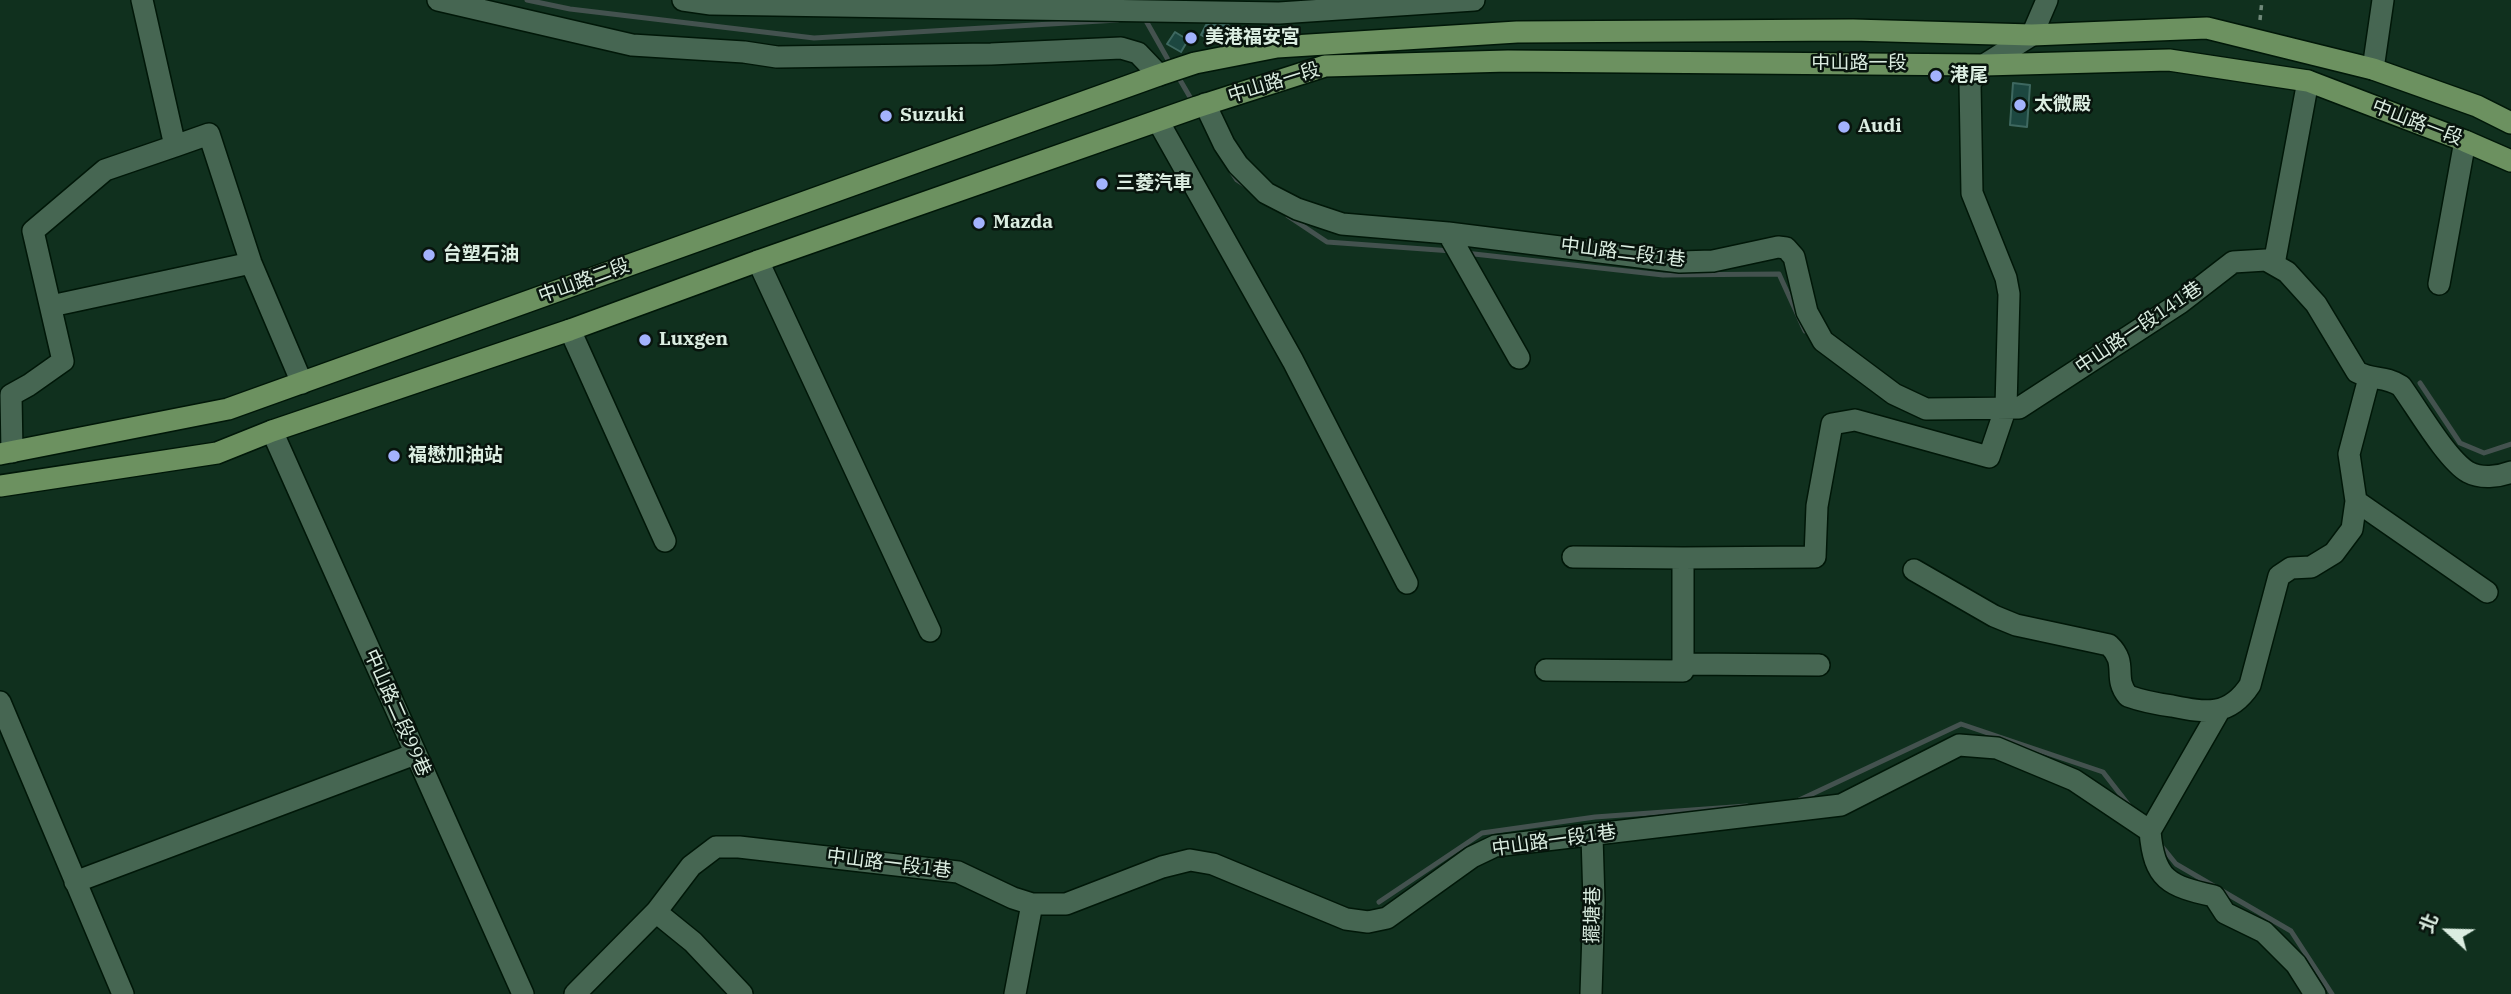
<!DOCTYPE html>
<meta charset="utf-8">
<style>
body{margin:0}
#map{position:relative;width:2511px;height:994px;overflow:hidden;background:#10301e;font-family:"IBM Plex Serif","Noto Sans TC",serif}
canvas{display:block}
.north{position:absolute;left:2413px;top:896px;width:70px;height:70px;-webkit-text-stroke:5px #08140d;paint-order:stroke;rotate:292deg;font-size:19px;font-weight:700;line-height:28px;text-align:center;color:#dbede1}
.north::after{content:'';display:block;margin:auto;width:24px;height:32px;background:#dbede1;clip-path:polygon(50% 0,100% 100%,50% 72%,0 100%)}
</style>
<div id="map">
<canvas width="2511" height="994"></canvas>
<div class="north">北</div>
</div>
<script>
const ctx = document.querySelector('canvas').getContext('2d');
ctx.lineJoin = 'round';
function stroke(path, color, width, dash) {
  ctx.strokeStyle = color;
  ctx.lineWidth = width;
  ctx.lineCap = dash ? 'butt' : 'round';
  ctx.setLineDash(dash || []);
  ctx.stroke(path);
}
function paint(path, color) {
  ctx.fillStyle = color;
  ctx.fill(path, 'evenodd');
}
function drawText(font, color, halo, rows, align = 'center') {
  ctx.font = font + ' "IBM Plex Serif","Noto Sans TC",serif';
  ctx.lineWidth = 5;
  ctx.setLineDash([]);
  ctx.textBaseline = 'middle';
  ctx.strokeStyle = halo;
  ctx.fillStyle = color;
  for (const [text, x, y, turn = 0] of rows) {
    ctx.save();
    ctx.translate(x, y);
    ctx.rotate((+turn || 0) * Math.PI / 180);
    ctx.textAlign = isNaN(turn) ? turn : align;
    if (halo) ctx.strokeText(text, 0, 0);
    ctx.fillText(text, 0, 0);
    ctx.restore();
  }
}
const stream = new Path2D(`
 M527,0L570,9L814,38L1118,20
 M1141,19H1145L1171,65
 M1176,73L1194,104
 M1231,171L1237,180L1246,186
 M1288,216L1327,242L1452,251
 M1465,253L1663,275L1779,274L1805,331
 M2420,383L2460,443L2484,453L2511,444
 M1795,802L1961,724L2103,772L2131,808
 M2159,843L2176,864L2291,931L2332,994
 M1379,902L1482,833L1595,817L1747,806`);
const building = new Path2D(`
 M1206,25H1228L1233,28L1224,44L1219,45L1201,35Z
 M1175,32L1188,40L1181,52L1167,44Z
 M2013,83L2030,85L2027,127L2010,125Z`);
const path = new Path2D(`
 M2260,20L2262,0`);
const minor = new Path2D(`
 M142,0L175,146L209,134L251,263L302,383
 M438,0L632,45L744,52L777,57L991,54L1121,48L1138,53L1159,75
 M683,0L711,4L1279,13L1474,0
 M2373,69L2383,0
 M1205,104L1224,144L1238,165L1266,193L1297,209L1342,224L1448,233L1680,262L1713,261L1778,247L1786,248L1794,257L1807,312L1823,341L1894,394L1926,409L2019,408L2180,303L2233,262L2266,260L2287,272L2316,304L2357,372C2374,381 2384,375 2401,386C2417,408 2447,460 2468,472C2481,479 2498,477 2511,472
 M1158,121L1293,361L1407,583
 M1448,233L1519,358
 M758,261L930,631
 M2274,264L2308,81
 M2439,284L2465,141
 M51,306L251,263
 M570,330L665,541
 M272,431L523,994
 M12,452L11,395L29,385L63,361L33,231L105,170L175,146
 M2356,501L2487,592
 M1573,557L1683,558
 M1914,570L1994,616L2016,625L2109,645C2129,664 2112,677 2128,696C2142,701 2157,704 2172,706C2206,713 2229,717 2250,685L2279,576L2291,568L2311,567L2334,553L2352,529L2356,501L2349,454L2369,378
 M1683,664L1819,665
 M1546,670L1683,671V558L1815,557L1817,506L1832,424L1855,420L1989,457L2006,407L2009,294L2006,278L1972,193L1970,83L1984,65L2032,35L2047,0
 M0,702L123,994
 M2150,831L2219,711
 M75,882L415,754
 M656,912L693,942L742,994
 M575,994L656,912L691,866L716,847H739L958,872L1013,898L1032,904H1066L1162,867L1190,860L1213,864L1346,919L1368,922L1387,918L1472,857L1495,846L1841,805L1959,745L1997,748L2074,780L2150,831C2154,880 2169,886 2214,896L2225,913L2264,932L2296,964L2315,994
 M1015,994L1032,904
 M1591,994L1594,901L1592,836`);
const major = new Path2D(`
 M0,454L228,409L1159,75L1195,63L1277,47L1517,32L1853,30L2032,35L2207,28L2373,69L2477,106L2511,123
 M0,486L217,453L272,431L570,330L758,261L1197,107L1325,66L1508,61L1984,65L2169,60L2308,81L2465,141L2511,161`);
const markers = [
 [1191,38,7,"#a3b2fd"],
 [1936,76,7,"#a3b2fd"],
 [2020,105,7,"#a3b2fd"],
 [886,116,7,"#a3b2fd"],
 [1844,127,7,"#a3b2fd"],
 [1102,184,7,"#a3b2fd"],
 [979,223,7,"#a3b2fd"],
 [429,255,7,"#a3b2fd"],
 [645,340,7,"#a3b2fd"],
 [394,456,7,"#a3b2fd"]
];
const poiNames = [
 ["美港福安宮",1205,38],
 ["港尾",1950,76],
 ["太微殿",2034,105],
 ["Suzuki",900,116],
 ["Audi",1858,127],
 ["三菱汽車",1116,184],
 ["Mazda",993,223],
 ["台塑石油",443,255],
 ["Luxgen",659,340],
 ["福懋加油站",408,456]
];
const streetNames = [
 ["中山路一段",1859,64],
 ["中山路一段",1274,83,-17],
 ["中山路一段",2417,123,21],
 ["中山路二段1巷",1623,253,7],
 ["中山路二段",584,281,-20],
 ["中山路一段141巷",2139,328,-34],
 ["中山路二段99巷",397,713,66],
 ["中山路一段1巷",1554,841,-8],
 ["中山路一段1巷",889,864,7],
 ["擺塘巷",1593,915,-89]
];
stroke(stream, '#44524f', 5);
paint(building, '#1c4740');
stroke(building, '#3e6860', 2);
stroke(minor, '#001708', 24);
stroke(major, '#001708', 24);
stroke(path, '#70897a', 3.5, [5, 5]);
stroke(minor, '#466652', 21);
stroke(major, '#6c9160', 21);
for (const [x, y, r, color] of markers) {
  const dot = new Path2D();
  dot.arc(x, y, r, 0, 2 * Math.PI);
  ctx.fillStyle = color;
  ctx.fill(dot);
  stroke(dot, '#08140d', 2.5);
}
drawText('bold 19px', '#dbede1', '#08140d', poiNames, 'left');
drawText('19px', '#dbede1', '#08140d', streetNames);
</script>
